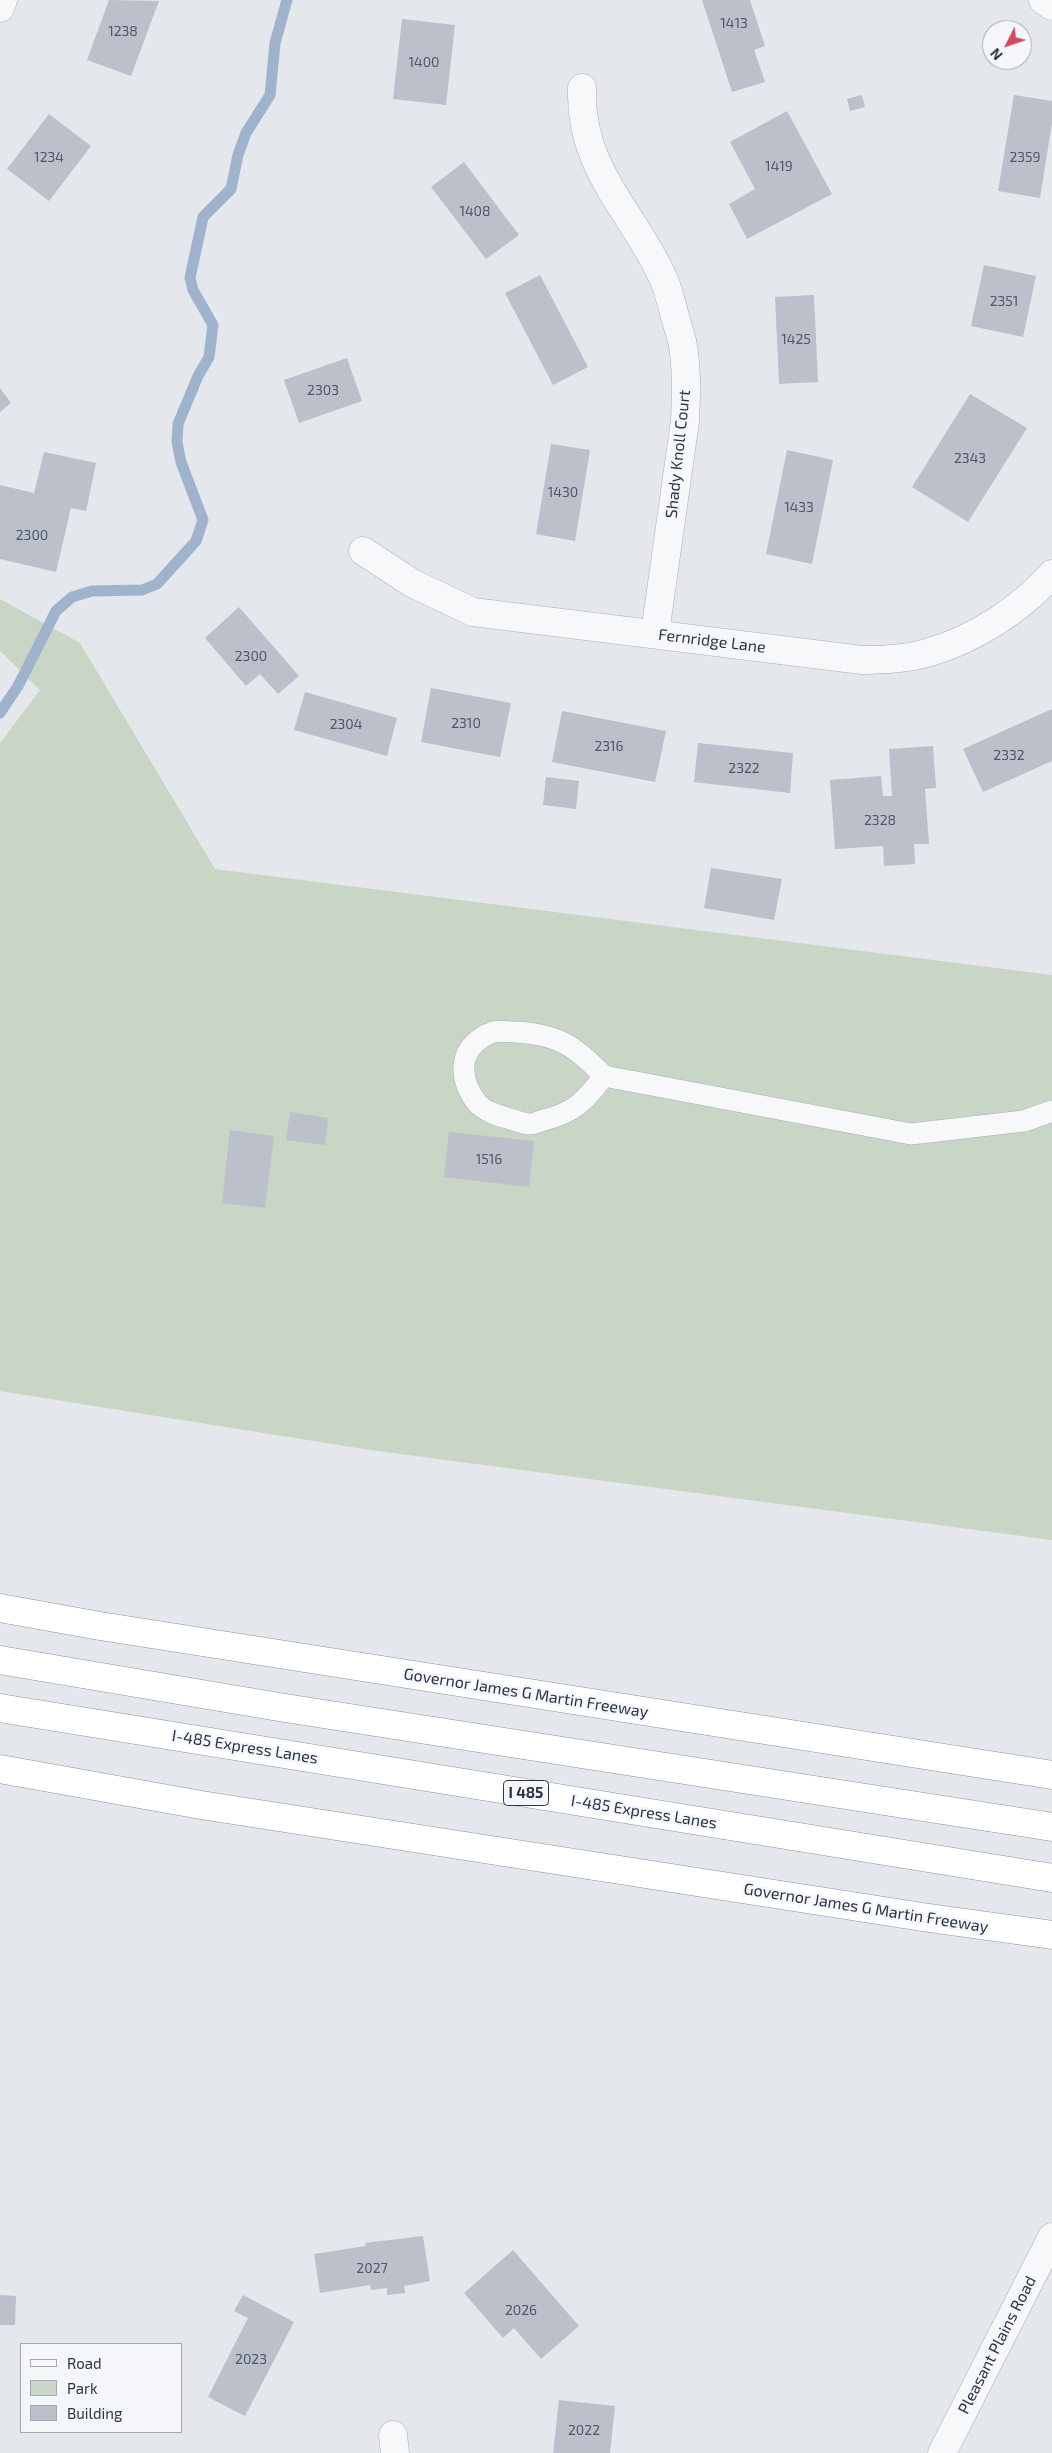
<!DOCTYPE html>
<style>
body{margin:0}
#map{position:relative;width:1052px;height:2453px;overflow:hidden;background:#e4e7ec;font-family:"Exo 2",sans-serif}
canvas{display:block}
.legend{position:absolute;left:20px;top:2343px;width:162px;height:90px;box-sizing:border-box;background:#f4f6f9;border:1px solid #a4a8b1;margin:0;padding:6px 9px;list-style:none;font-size:15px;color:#2b3445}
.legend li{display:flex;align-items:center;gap:10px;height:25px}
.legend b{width:25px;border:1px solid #a4a8b1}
.north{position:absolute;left:982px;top:20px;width:50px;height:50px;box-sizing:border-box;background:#f4f6f9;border:1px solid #a4a8b1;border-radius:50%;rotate:229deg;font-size:14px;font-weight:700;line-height:20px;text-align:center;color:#2b3445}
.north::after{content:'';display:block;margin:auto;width:18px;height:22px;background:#d1495b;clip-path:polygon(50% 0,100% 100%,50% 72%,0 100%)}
</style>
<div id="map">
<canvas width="1052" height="2453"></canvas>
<ul class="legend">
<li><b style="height:6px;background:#f7f8fa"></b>Road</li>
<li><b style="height:14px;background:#c9d6c5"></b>Park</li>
<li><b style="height:14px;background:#bbc0ca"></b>Building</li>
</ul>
<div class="north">N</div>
</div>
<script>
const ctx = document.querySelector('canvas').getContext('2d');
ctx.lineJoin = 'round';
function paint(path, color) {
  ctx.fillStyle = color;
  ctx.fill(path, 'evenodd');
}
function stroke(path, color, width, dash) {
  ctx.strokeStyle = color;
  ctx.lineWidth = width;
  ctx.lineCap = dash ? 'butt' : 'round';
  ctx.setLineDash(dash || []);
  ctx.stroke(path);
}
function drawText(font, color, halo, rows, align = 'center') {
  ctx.font = font + ' "Exo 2",sans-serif';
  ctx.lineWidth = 5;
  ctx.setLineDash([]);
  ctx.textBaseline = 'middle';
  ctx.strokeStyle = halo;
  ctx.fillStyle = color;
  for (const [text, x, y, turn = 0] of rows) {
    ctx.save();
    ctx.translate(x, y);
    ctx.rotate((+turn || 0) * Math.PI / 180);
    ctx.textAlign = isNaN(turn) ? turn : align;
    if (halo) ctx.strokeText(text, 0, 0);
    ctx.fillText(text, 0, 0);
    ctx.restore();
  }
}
const green = new Path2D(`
 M0,599L80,643L215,869L1052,975V1540L370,1450L0,1391V743L40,690L0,651Z`);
const stream = new Path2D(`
 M0,713L18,686L56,611L72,597L92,591L142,590L157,584L196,541L203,520L181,462L177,442L178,424L198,376L209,357L213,325L193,290L190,278L203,217L231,189L238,155L246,133L270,95L275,43L287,0`);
const building = new Path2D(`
 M109,0L159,1L131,76L87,60Z
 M702,0H750L765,46L754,50L765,82L732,92Z
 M402,19L455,25L446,105L393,99Z
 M862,95L865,107L850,111L847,99Z
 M1014,95L1052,101V123L1040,198L998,191Z
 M787,111L832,194L747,239L729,204L755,189L730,142Z
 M49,114L91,146L49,201L7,169Z
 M464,162L519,235L486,259L431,187Z
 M984,265L1036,276L1023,337L971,326Z
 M540,275L588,367L553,385L505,293Z
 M814,295L818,382L779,384L775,297Z
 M347,358L362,401L299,423L284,380Z
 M0,388L11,403L0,412Z
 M970,394L1027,428L968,522L912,487Z
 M551,444L590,450L575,541L536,534Z
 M787,450L833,460L812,564L766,554Z
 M44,452L96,463L86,511L71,508L56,572L0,559V485L34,493Z
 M239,607L299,676L278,694L260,674L246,686L205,638Z
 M431,688L511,703L500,757L421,742Z
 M305,692L397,718L387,756L294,730Z
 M1052,709V761L983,792L963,749Z
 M562,711L666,731L655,782L552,762Z
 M698,743L793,753L790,793L694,782Z
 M933,746L936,788L925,789L929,844H914L915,864L884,866L883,846L835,849L830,780L881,776L883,796H892L889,749Z
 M546,777L579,781L576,809L543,805Z
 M711,868L782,879L774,920L704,908Z
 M290,1112L328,1118L325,1145L286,1140Z
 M230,1130L274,1136L265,1208L222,1203Z
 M449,1132L534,1141L529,1187L444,1177Z
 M423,2236L430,2281L404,2286L405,2293L387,2295V2288L371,2290L370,2285L320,2293L314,2254L366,2246L365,2243Z
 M513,2250L579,2326L541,2359L514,2328L503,2338L464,2293Z
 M0,2295L16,2296L15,2325H0Z
 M243,2295L294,2322L245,2416L208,2397L248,2318L234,2311Z
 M559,2400L615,2406L610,2453H553Z`);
const service = new Path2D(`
 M604,1076C586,1100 574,1113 544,1120C540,1121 534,1124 530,1124C523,1124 514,1120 507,1118C498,1116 483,1110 477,1103C457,1076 458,1046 493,1032C499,1030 509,1032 515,1032C558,1034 575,1046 604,1076L911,1134L1024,1121L1052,1111`);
const minor = new Path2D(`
 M1043,0L1052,6
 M0,8L3,0
 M582,88C579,170 634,212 664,280C668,289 670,299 673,309C676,323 683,338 684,353C687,376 686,398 685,421L655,633
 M363,551L412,583L473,612L862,660C885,660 908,659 930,652C975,639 1021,609 1052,574
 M393,2435L395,2453`);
const tertiary = new Path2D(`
 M942,2453L1052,2237`);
const motorway = new Path2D(`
 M0,1608L100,1626L1052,1775
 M0,1660L285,1708L1052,1827
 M0,1708L1052,1878
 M0,1769L201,1805L929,1918L1052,1935`);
const numberNames = [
 ["1413",734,23],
 ["1238",123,31],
 ["1400",424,62],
 ["1234",49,157],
 ["2359",1025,157],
 ["1419",779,166],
 ["1408",475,211],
 ["2351",1004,301],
 ["1425",796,339],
 ["2303",323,390],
 ["2343",970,458],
 ["1430",563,492],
 ["1433",799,507],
 ["2300",32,535],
 ["2300",251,656],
 ["2310",466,723],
 ["2304",346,724],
 ["2316",609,746],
 ["2332",1009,755],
 ["2322",744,768],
 ["2328",880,820],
 ["1516",489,1159],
 ["2027",372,2268],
 ["2026",521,2310],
 ["2023",251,2359],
 ["2022",584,2430]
];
const shields = [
 [526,1793,45]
];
const shieldNames = [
 ["I 485",526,1793]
];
const streetNames = [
 ["Shady Knoll Court",678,454,-84],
 ["Fernridge Lane",712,641,7],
 ["Governor James G Martin Freeway",526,1693,9],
 ["I-485 Express Lanes",245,1747,9],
 ["I-485 Express Lanes",644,1812,9],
 ["Governor James G Martin Freeway",866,1908,9],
 ["Pleasant Plains Road",997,2345,-63]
];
paint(green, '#c9d6c5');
stroke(stream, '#9fb4cc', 11);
paint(building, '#bbc0ca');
stroke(service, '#a9aeb7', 22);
stroke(minor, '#a9aeb7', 29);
stroke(tertiary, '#a9aeb7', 29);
stroke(motorway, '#8b94a3', 29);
stroke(service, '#f7f8fa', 21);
stroke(minor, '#f7f8fa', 28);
stroke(tertiary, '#f7f8fa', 28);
stroke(motorway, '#fff', 28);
drawText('14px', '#4f5766', null, numberNames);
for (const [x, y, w] of shields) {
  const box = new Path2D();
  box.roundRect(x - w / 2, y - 12.5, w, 25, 4);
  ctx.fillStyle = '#f4f6f9';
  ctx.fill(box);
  stroke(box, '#2b3445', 1);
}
drawText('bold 15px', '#2b3445', null, shieldNames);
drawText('16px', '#2b3445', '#f4f6f9', streetNames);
</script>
